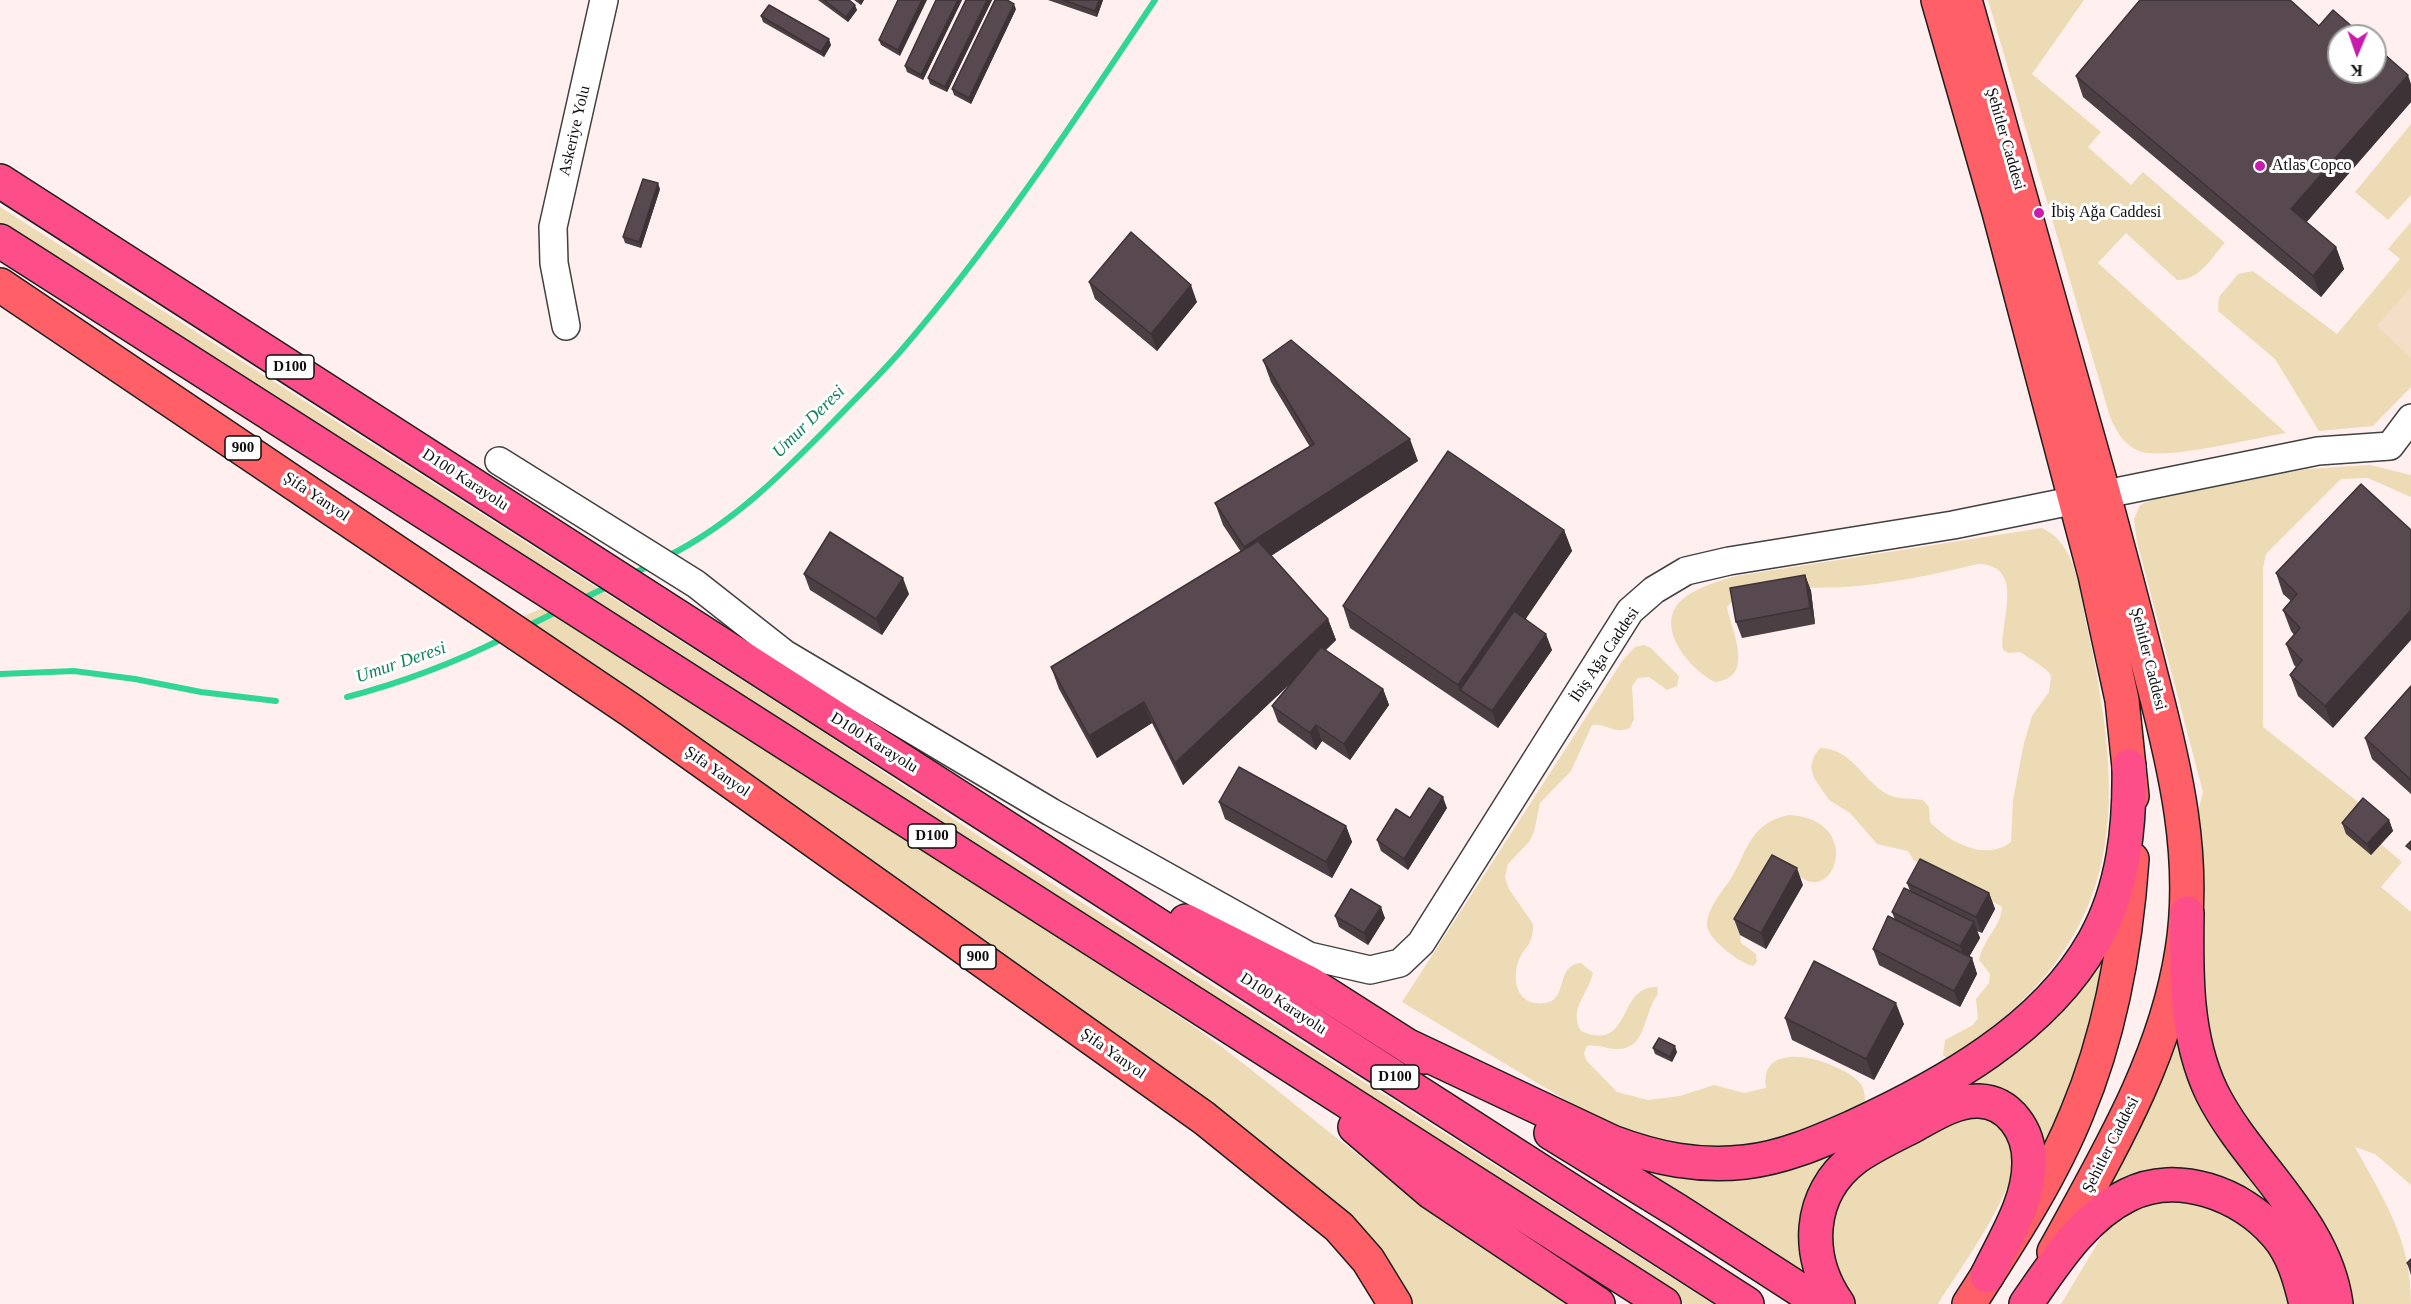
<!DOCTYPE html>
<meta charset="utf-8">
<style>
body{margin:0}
#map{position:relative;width:2411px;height:1304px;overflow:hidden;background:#ffefef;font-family:Georgia,serif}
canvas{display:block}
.north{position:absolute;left:2327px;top:24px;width:60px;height:60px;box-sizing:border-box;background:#fff;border:2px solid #9f9f9f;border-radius:50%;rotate:182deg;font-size:16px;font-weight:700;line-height:24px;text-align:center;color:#0e0e0e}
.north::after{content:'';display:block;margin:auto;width:21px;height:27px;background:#c71cad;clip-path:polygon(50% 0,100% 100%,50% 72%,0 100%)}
</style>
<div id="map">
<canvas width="2411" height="1304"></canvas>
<div class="north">K</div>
</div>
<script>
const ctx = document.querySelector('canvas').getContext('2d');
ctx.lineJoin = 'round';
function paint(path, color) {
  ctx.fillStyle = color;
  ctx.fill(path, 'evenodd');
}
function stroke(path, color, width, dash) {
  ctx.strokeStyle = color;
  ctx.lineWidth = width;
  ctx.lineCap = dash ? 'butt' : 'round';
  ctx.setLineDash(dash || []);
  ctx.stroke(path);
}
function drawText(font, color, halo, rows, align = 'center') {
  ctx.font = font + ' Georgia,serif';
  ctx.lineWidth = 6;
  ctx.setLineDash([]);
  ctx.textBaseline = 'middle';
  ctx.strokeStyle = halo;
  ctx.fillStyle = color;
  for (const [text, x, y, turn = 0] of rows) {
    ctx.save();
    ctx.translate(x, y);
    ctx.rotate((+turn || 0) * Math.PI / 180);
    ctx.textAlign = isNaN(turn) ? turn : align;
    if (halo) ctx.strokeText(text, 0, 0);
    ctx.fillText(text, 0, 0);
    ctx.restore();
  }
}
const green = new Path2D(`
 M1988,0H2084L2032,74L2101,132L2088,147L2131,185L2143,172L2225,243C2211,258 2199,281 2177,280L2126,233L2098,263L2286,433C2254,438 2165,461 2139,451C2123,444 2117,432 2110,417Z
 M2411,124V195L2388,220L2355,192Z
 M0,207L817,728L1018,862L1713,1304H1685L1469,1165L0,225Z
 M2411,222V387L2373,426L2319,431L2275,359L2218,311L2219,297L2238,274L2253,271L2337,334L2400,259L2388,249Z
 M2370,465L2411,475V497L2368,478L2341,479L2266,554L2263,568V727L2367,809L2371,855L2381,844L2402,862L2381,887L2411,912V1185L2375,1154L2355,1147C2385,1202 2411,1239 2411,1304H2347L2240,1124L2203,1029L2196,820L2203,792L2137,542L2134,519L2140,505L2156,498L2307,469Z
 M2042,528C2078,544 2080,596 2088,631C2129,821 2123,945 1948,1059L1943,1055L1945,1040L1973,1025L1978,1018L1976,999L1989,983L1990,974L1979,960C1983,939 2001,927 2002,907L1931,865L1914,861L1908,851L1877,844L1850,813L1829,800L1814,778L1811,767L1814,756L1820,748C1852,749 1861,778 1885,793C1896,800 1911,798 1923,800L1929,807L1930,822C1949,842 1985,862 2011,842L2013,800L2024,743L2032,716L2049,692L2051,675C2043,665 2030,659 2020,652L2009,653L2003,650C1999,623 2027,565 1978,564C1935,574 1890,584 1846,587C1820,589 1740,584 1727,608C1733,633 1755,678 1715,682C1689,669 1651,624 1684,598C1698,587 1719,581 1736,576Z
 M550,605L1193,1026C1269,1080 1337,1142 1413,1196C1466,1234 1522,1268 1577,1304H1413L1388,1259L1348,1213L519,618Z
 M1644,645L1651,648L1679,676L1677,686L1667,690L1649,677L1638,678L1632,686L1634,719L1630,728C1614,735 1607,723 1592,725L1571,771L1540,803L1534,832L1529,842L1508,864L1505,877L1509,889L1533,924C1533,930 1533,936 1530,942C1527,948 1522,952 1520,958C1512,973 1514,1000 1535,1003C1573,1008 1552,965 1581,963L1593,973C1588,995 1568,1009 1581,1031C1633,1053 1616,986 1657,987L1658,994C1643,1013 1647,1047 1620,1049C1608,1050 1599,1044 1587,1046L1584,1053L1586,1060L1617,1092L1648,1100L1680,1096L1714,1085L1744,1093L1766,1088C1758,1035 1840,1061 1860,1083C1865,1089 1865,1097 1865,1105L1787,1139L1731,1150L1646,1140L1594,1117L1402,1002L1623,660L1635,647Z
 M1789,815C1866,819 1834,911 1796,873L1740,935L1741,943L1756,954L1757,962L1753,966C1741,964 1707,939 1707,925C1707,909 1721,893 1730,880C1748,851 1749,823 1789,815Z
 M2111,931L2082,1060L2042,1158L2013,1101L1844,1153L1818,1289L1600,1151L1647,1166L1892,1120Z
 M2179,1034L2280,1212L2244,1195L2093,1206Z
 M1981,1114L2004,1124C2007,1132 2012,1142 2014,1150C2021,1187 1958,1271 1938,1304H1856L1848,1296L1826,1247L1827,1227L1848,1181L1950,1118Z
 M2153,1198L2214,1205L2267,1242L2294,1304H2061L2111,1221Z`);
const pitch = new Path2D(`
 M2411,287V358L2377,326Z`);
const stream = new Path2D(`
 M668,556C734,523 785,471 836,419C859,395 883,372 905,346C998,238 1076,118 1155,0
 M630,575L651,565
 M582,599L611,585
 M526,627L560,610
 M0,674L74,671L135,679L201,692L276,701
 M347,697C401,683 456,662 506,637`);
const minor = new Path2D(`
 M566,326L554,263L553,227L604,0
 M499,461L696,584L785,654L1051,812L1309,956L1370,970L1400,963L1421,943L1630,611L1654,590L1686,571L1729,561L1953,525L2318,451L2390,446L2411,418`);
const major = new Path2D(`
 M1938,0L1999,212L2095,575L2122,700L2132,796
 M1965,0C2011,162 2056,325 2102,488C2119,551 2136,615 2152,679C2175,767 2197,859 2182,951C2165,1060 2106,1157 2054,1252
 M0,285L632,711L1204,1118L1339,1227L1368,1260L1395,1304
 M1969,1304C2008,1243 2050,1180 2077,1113C2111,1032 2126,946 2132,859`);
const highway = new Path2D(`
 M0,181L1747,1304
 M0,241L1664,1304
 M2187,913C2186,973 2185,1037 2212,1093C2248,1165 2325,1220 2336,1304
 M1186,921L1309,983L1425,1057
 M1406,1045L1612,1142C1657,1159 1698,1167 1745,1162C1783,1158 1819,1142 1853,1127C1942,1086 2044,1030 2094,941C2124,888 2130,826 2129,766
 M1355,1127L1431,1192L1598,1304
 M1551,1133L1678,1211L1822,1304
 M1838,1304C1805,1257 1807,1194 1855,1158C1872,1146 1893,1136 1911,1127C1931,1116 1955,1100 1979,1101C2010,1102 2029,1132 2029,1161C2030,1201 2004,1240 1987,1276
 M2026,1304C2054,1264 2083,1217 2128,1195C2177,1170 2242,1194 2276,1234C2293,1253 2300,1279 2306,1304`);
const wall = new Path2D(`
 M818,0H849L857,10L848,22Z
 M854,0H864L861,5Z
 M898,0L900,56L881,45L879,40Z
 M936,0H962L923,80L907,72L905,66Z
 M966,0H992L947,92L930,84L928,78Z
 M1048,0H1103L1097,17Z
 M1016,9L971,104L954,95L952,89Z
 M761,16L831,45L824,57L763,22Z
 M2319,26L2411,102L2306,222L2336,247L2344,269L2321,297L2083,97L2076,76Z
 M660,189L641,248L625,243L623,237Z
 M1089,282L1197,302L1157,351L1095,299Z
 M1263,360L1418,461L1271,556L1328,619L1336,640L1326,650L1383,689L1389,705L1350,760L1322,741L1316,750L1278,722L1272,706L1292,682L1183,785L1152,723L1097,758L1059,689L1051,667L1241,552L1223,525L1215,503L1310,447L1271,382Z
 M2361,484L2333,728L2298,696L2290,675L2296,667L2294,665L2286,644L2294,635L2291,631L2283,610L2291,601L2283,594L2276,573Z
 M1564,530L1572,551L1525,619L1552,650L1498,728L1350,628L1343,606Z
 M804,574L909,594L882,635L810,590Z
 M1805,575L1811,591L1815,624L1742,638L1736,622Z
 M2411,686V794L2372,759L2365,738Z
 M1219,802L1346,826L1352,842L1332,878L1225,819Z
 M1447,808L1408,870L1381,851L1377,840L1410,818Z
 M2389,820L2393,831L2371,855L2346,834L2342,823Z
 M1907,883L1989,893L1995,909L1982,933L1977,931L1980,938L1969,957L1972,958L1977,974L1960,1007L1879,965L1873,949L1895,920L1892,912L1910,891Z
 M1803,885L1766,949L1740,935L1734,919Z
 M1335,916L1385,918L1368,945L1339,927Z
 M1785,1018L1904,1024L1874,1080L1792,1040Z
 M1653,1048L1677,1052L1672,1062L1655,1054Z
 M2411,1259V1275L2407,1263Z`);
const shadedWall = new Path2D(`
 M859,0H864L861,5Z
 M922,0H927L900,56L898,50Z
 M958,0H962L923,80L921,75Z
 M987,0H992L947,92L945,87Z
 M1099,0H1103L1097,17L1095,11Z
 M1014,4L1016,9L971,104L969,98Z
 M855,5L857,10L848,22L846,17Z
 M829,39L831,45L824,57L821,52Z
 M2408,75L2411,84V102L2299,231L2291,209Z
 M658,183L660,189L641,248L639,242Z
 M2336,247L2344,269L2321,297L2313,276Z
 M1191,285L1197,302L1157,351L1151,334Z
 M1410,439L1418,461L1252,568L1244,547Z
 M1564,530L1572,551L1472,698L1460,690L1458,685Z
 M1805,575L1811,591L1815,624L1810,608Z
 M903,578L909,594L882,635L876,619Z
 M2411,610V640L2333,728L2325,706Z
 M1328,619L1336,640L1183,785L1175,763Z
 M1546,634L1552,650L1498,728L1492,711Z
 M1383,689L1389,705L1350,760L1344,744Z
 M1144,702L1152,723L1097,758L1089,736Z
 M1316,725L1322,741L1316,750L1310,733Z
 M1443,797L1447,808L1408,870L1404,859Z
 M2389,820L2393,831L2371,855L2367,844Z
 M1346,826L1352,842L1332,878L1326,862Z
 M1797,868L1803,885L1766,949L1761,933Z
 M1989,893L1995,909L1982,933L1976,917Z
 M1381,907L1385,918L1368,945L1364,933Z
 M1974,922L1980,938L1966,962L1960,946Z
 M1972,958L1977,974L1960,1007L1954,991Z
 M1896,1003L1904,1024L1874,1080L1866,1059Z
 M1675,1046L1677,1052L1672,1062L1670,1057Z`);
const building = new Path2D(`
 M824,0H849L855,5L846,17Z
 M898,0H922L898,50L879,40Z
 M936,0H958L921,75L905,66Z
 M966,0H987L945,87L928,78Z
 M995,0H1007L1014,4L969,98L952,89Z
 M1063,0H1099L1095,11Z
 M2140,0H2290L2319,26L2333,10L2363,36H2339V72H2375V46L2408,75L2291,209L2336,247L2313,276L2076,76Z
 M769,5L829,39L821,52L761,16Z
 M643,179L658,183L639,242L623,237Z
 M1131,232L1191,285L1151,334L1089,282Z
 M1291,340L1410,439L1244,547L1215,503L1314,444L1263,360Z
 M1448,451L1564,530L1458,685L1343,606Z
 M2361,484L2411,530V610L2325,706L2290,675L2302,660L2286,644L2300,628L2283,610L2297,594L2276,573Z
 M830,532L903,578L876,619L804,574Z
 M1258,541L1328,619L1175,763L1144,702L1089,736L1051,667Z
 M1805,575L1810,608L1736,622L1730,588Z
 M1514,611L1546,634L1492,711L1460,690Z
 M1321,647L1383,689L1344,744L1316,725L1310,733L1272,706Z
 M2411,686V780L2365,738Z
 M1239,767L1346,826L1326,862L1219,802Z
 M1429,788L1443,797L1404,859L1377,840L1396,809L1410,818Z
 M2363,798L2389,820L2367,844L2342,823Z
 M2411,841V850L2406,846Z
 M1772,855L1797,868L1761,933L1734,919Z
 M1920,859L1989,893L1976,917L1907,883Z
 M1904,888L1974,922L1960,946L1892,912Z
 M1351,889L1381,907L1364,933L1335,916Z
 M1888,916L1972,958L1954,991L1873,949Z
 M1814,961L1896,1003L1866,1059L1785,1018Z
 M1659,1038L1675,1046L1670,1057L1653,1048Z
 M2411,1259V1267L2407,1263Z`);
const markers = [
 [2260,166,6,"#c71cad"],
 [2039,213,6,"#c71cad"]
];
const shields = [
 [290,367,48],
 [243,448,36],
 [932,836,48],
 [978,957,36],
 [1395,1077,48]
];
const shieldNames = [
 ["D100",290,367],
 ["900",243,448],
 ["D100",932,836],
 ["900",978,957],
 ["D100",1395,1077]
];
const streetNames = [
 ["Askeriye Yolu",575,131,-77],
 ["Şehitler Caddesi",2005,139,74],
 ["D100 Karayolu",465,480,33],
 ["Şifa Yanyol",316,497,34],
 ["İbiş Ağa Caddesi",1605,655,-56],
 ["Şehitler Caddesi",2148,659,76],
 ["D100 Karayolu",874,743,32],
 ["Şifa Yanyol",717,772,35],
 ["D100 Karayolu",1283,1004,33],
 ["Şifa Yanyol",1113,1054,35],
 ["Şehitler Caddesi",2111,1145,-63]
];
const poiNames = [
 ["Atlas Copco",2272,166],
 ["İbiş Ağa Caddesi",2051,213]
];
const waterNames = [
 ["Umur Deresi",809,422,-45],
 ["Umur Deresi",401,663,-19]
];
paint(green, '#ecdbb5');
paint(pitch, '#f3dfc8');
stroke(stream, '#32d694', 6);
stroke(minor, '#414141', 30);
stroke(major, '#1f1f1f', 36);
stroke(highway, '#1f1f1f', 36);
stroke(minor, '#fff', 27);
stroke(major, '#ff5f66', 33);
stroke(highway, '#fe4e8a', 33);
paint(wall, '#4b3f44');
paint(shadedWall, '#3d3337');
paint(building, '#57494f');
stroke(building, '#3d3337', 1.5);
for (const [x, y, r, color] of markers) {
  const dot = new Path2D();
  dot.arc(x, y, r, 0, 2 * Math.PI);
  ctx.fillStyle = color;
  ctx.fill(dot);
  stroke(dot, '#fff', 2);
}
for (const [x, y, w] of shields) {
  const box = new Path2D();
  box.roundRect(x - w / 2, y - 12, w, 24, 4.5);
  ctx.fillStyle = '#fff';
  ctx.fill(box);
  stroke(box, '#0e0e0e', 1.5);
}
drawText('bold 15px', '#0e0e0e', null, shieldNames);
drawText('16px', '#0e0e0e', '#fff', streetNames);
drawText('16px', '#0e0e0e', '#fff', poiNames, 'left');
drawText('italic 18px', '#0f8258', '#fff', waterNames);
</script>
